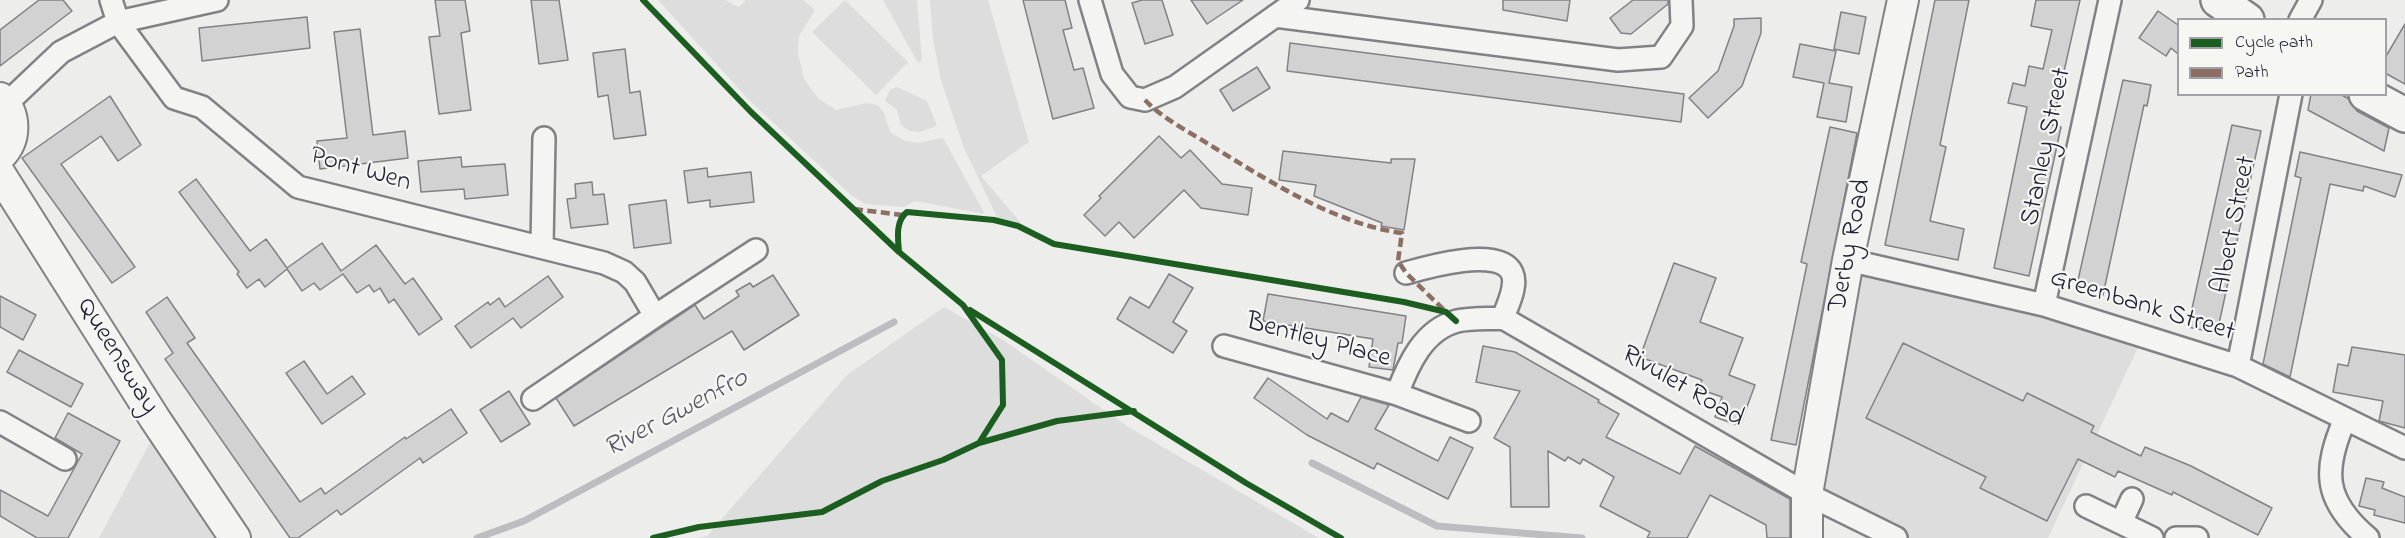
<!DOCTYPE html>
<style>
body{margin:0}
#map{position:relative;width:2405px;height:538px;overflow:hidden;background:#ededec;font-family:"Indie Flower",sans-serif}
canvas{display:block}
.legend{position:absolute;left:2177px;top:18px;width:210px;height:78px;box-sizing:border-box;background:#f6f6f2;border:2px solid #a1a1a9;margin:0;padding:8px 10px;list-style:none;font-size:18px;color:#22223b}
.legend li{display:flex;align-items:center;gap:12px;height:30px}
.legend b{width:30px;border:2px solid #a1a1a9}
</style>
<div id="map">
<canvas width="2405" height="538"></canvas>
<ul class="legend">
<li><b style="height:8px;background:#1b5e20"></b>Cycle path</li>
<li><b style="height:8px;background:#8d6e63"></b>Path</li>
</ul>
</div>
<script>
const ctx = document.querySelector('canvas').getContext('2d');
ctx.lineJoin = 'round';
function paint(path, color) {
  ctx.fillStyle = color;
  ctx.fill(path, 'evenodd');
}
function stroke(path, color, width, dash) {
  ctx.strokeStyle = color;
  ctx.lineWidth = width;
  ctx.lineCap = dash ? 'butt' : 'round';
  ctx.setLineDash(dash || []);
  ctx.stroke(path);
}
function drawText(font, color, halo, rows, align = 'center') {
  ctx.font = font + ' "Indie Flower",sans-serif';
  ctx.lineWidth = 4.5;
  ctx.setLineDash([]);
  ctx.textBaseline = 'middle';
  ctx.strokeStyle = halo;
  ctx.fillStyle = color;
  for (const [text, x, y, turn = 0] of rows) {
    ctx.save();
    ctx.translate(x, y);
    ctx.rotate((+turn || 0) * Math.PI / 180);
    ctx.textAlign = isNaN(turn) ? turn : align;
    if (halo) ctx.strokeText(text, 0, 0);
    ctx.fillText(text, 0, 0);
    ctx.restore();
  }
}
const built = new Path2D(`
 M658,0H725L739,7L746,0H803L815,10L799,36L798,53L804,79L818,98L836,110L867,103L878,105L884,113L890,132L903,140L917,143L943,138L985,214L915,201L904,207L865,204L851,195L750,101Z
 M845,0L908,62L876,95L812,32Z
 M883,0H917L922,60L918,63Z
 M930,0H988L1029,142L981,176L1021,223L997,217L964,148L941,80L933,39Z
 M897,87L927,101L937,126L920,132L909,131L901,125L897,110L885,101L890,90Z
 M1848,260L2143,337L2048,538H1896L1807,494Z
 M944,307L1003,340L1130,428L1319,538H697L707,536L847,375Z
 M154,435L222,538H99Z`);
const stream = new Path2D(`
 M1312,463L1437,526L1582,538
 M477,538L524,521L894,322`);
const building = new Path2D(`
 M39,0H63L72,11L0,66V30Z
 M435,0H465L470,31L461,33L471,110L439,114L429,37L440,36Z
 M531,0H559L568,60L539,64Z
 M1023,0H1065L1072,28L1063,30L1074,70L1083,68L1094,108L1053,119Z
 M1142,0H1162L1173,35L1145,44L1132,3Z
 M1191,0H1243L1207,24Z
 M1503,0H1570L1567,21L1503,10Z
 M1633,0H1668V4L1631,34L1621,33L1610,18Z
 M1935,0H1969L1940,145L1946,147L1930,221L1964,229L1958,260L1885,245Z
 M2036,0H2080L2052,125L2061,127L2029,276L1994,268L2027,107L2008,103L2013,83L2025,86L2029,66L2043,69L2052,30L2031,26Z
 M2158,11L2178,25V54L2171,48L2166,56L2139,38Z
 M1841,12L1866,17L1859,54L1834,49Z
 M307,17L310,48L202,61L199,28Z
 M1761,18V33L1742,86L1708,118L1689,98L1718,71L1734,26V19Z
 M2405,24V84L2385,73V58Z
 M360,29L373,135L405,131L408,158L320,169L317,141L347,138L334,32Z
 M1290,43L1684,94L1681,122L1287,71Z
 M1800,44L1836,51L1829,83L1852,87L1846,122L1817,117L1824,83L1793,77Z
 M625,49L630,93L640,91L646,135L614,139L608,95L598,97L593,53Z
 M1257,67L1270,88L1233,111L1220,90Z
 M2123,80L2151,85L2147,106L2144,105L2103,295L2076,289Z
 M2311,94H2340L2349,99L2357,111L2389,128L2384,151L2308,110Z
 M110,96L141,145L118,161L101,136L61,164L135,267L112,283L22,158Z
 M2232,125L2261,131L2217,333L2188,327Z
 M1830,127L1857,133L1796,445L1771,440L1807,264L1801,262Z
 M1159,136L1181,158L1190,150L1222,184L1252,188L1248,215L1201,208L1184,190L1134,238L1119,222L1105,236L1084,215L1101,198L1099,196Z
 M1283,151L1391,163V159H1415L1404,230L1381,226L1382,223L1314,196L1316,185L1279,180Z
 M2300,152L2402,175L2395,197L2364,186L2363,191L2330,184L2290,377L2263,364L2301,178L2295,176Z
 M461,157L462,167L505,164L508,195L465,199L464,189L421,192L418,161Z
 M707,168L708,177L751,172L754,202L710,207V200L688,203L684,171Z
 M196,179L250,251L266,239L287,268L322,243L341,271L376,245L405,284L413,278L442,319L419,335L394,299L389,303L380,288L374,292L369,285L357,293L343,274L320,290L314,283L302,291L287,269L265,287L259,279L247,288L237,274L239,272L179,192Z
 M592,182L593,195L604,194L608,224L571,228L567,199L576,198L575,184Z
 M666,200L671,243L634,248L629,205Z
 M1674,263L1716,278L1700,322L1743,338L1729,375L1755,385L1740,426L1715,417L1722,397L1699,389L1702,380L1640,357Z
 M1169,274L1193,288L1173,322L1187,331L1173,353L1117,319L1130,297L1149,308Z
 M773,275L799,315L744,350L732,331L574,426L556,398L695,305L704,319L739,296L736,291L750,283L753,287Z
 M548,276L563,297L521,328L513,318L471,348L455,326L488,302L490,305L499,298L505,307Z
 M1268,294L1406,316L1402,343H1398L1393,370L1369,367L1373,339L1263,321Z
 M0,296L36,315L23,340L0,327Z
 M167,297L195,338L187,343L300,502L321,488L325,494L405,437L406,439L451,409L467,433L423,463L420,458L341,515L337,510L298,538H290L165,359L173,353L146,312Z
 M1903,343L2023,401L2027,393L2094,426L2091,432L2141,456L2145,447L2191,466L2272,508L2258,535L2173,492L2172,495L2118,471L2115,477L2078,459L2047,521L1980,488L1986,477L1866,418Z
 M1483,346L1515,352L1599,400L1598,402L1619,414L1606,437L1680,474L1695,446L1790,499V538H1767L1766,525L1710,495L1687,538H1647L1650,532L1600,506L1614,477L1583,459L1580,464L1568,457L1565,461L1548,451L1549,507H1511L1510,447L1494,438L1520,391L1476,382Z
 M2352,347L2405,355V428L2379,421L2383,401L2333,392L2338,364L2348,366Z
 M19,350L83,384L71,407L7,372Z
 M304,361L327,394L352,376L365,394L322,424L286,373Z
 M1268,378L1327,419L1331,413L1348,422L1361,397L1389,405L1375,429L1438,461L1450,437L1473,448L1448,499L1377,463L1374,469L1307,435L1254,398Z
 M509,391L530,424L501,442L480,410Z
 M68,413L120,441L68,538H37L0,516V490L48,516L82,454L55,438Z
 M2366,478L2384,482L2382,488L2405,497V523L2374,515L2375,510L2359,506Z`);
const street = new Path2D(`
 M111,0L118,22L174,98L202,107L298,187L604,263L624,272L635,282L655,316L533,399
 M1090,0L1112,74L1130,97L1145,100L1175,87L1298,0
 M1275,16L1618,60L1661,57L1682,26L1681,0
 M2300,20L2311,0
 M6,104L61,52L118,22L217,0
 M542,246L544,138
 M1848,260L2044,305L2238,366L2405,448
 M1406,273C1427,267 1500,246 1512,273C1518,286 1507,306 1503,318
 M2044,305L2110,0
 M655,316L756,250
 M1224,346L1397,394C1408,365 1423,330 1457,321C1471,318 1489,319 1503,318L1807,494L1896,538
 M2238,366L2291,94
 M1397,394L1469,421
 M2345,419C2323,470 2323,500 2368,538
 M0,422L65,459
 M2086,506L2152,538
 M2121,523L2132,499
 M2176,538H2197`);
const secondary = new Path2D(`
 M0,98C16,114 17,139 0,156
 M0,174L155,419L235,538
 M1807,538V494L1848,260L1903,0`);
const primary = new Path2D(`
 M2218,0L2247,20
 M2366,94L2405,115`);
const quiet = new Path2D(`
 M1145,100C1163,119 1188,131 1210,145C1267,180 1335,224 1402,233L1398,261L1406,273L1444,310
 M854,209L902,215`);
const cycleway = new Path2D(`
 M643,0L751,112L899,252
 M970,310L1246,483L1341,538
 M979,443L1057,421L1134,411
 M653,538L699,527L822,512L882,481L943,460L979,443L1003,405L1002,360L963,305L899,252C898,239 895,221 907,212L994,220L1018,226L1054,244L1404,302L1446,312L1456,321`);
const streetNames = [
 ["Stanley Street",2048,147,-78],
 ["Pont Wen",360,171,16],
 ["Albert Street",2236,225,-79],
 ["Derby Road",1852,246,-79],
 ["Greenbank Street",2142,307,17],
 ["Bentley Place",1318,342,15],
 ["Queensway",116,357,58],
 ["Rivulet Road",1682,388,30]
];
const waterNames = [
 ["River Gwenfro",677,415,-28]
];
paint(built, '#ddd');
stroke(stream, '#bcbcc1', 7);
paint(building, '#d2d2d3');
stroke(building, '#828286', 1.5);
stroke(street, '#828286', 26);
stroke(secondary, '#828286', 34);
stroke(primary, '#828286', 38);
stroke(street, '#f4f4f2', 21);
stroke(secondary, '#f4f4f2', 30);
stroke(primary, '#f4f4f2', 33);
stroke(quiet, '#8d6e63', 4.5, [9, 4.5]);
stroke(cycleway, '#1b5e20', 6);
drawText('27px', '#22223b', '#f6f6f2', streetNames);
drawText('italic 28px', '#575769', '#f6f6f2', waterNames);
</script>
